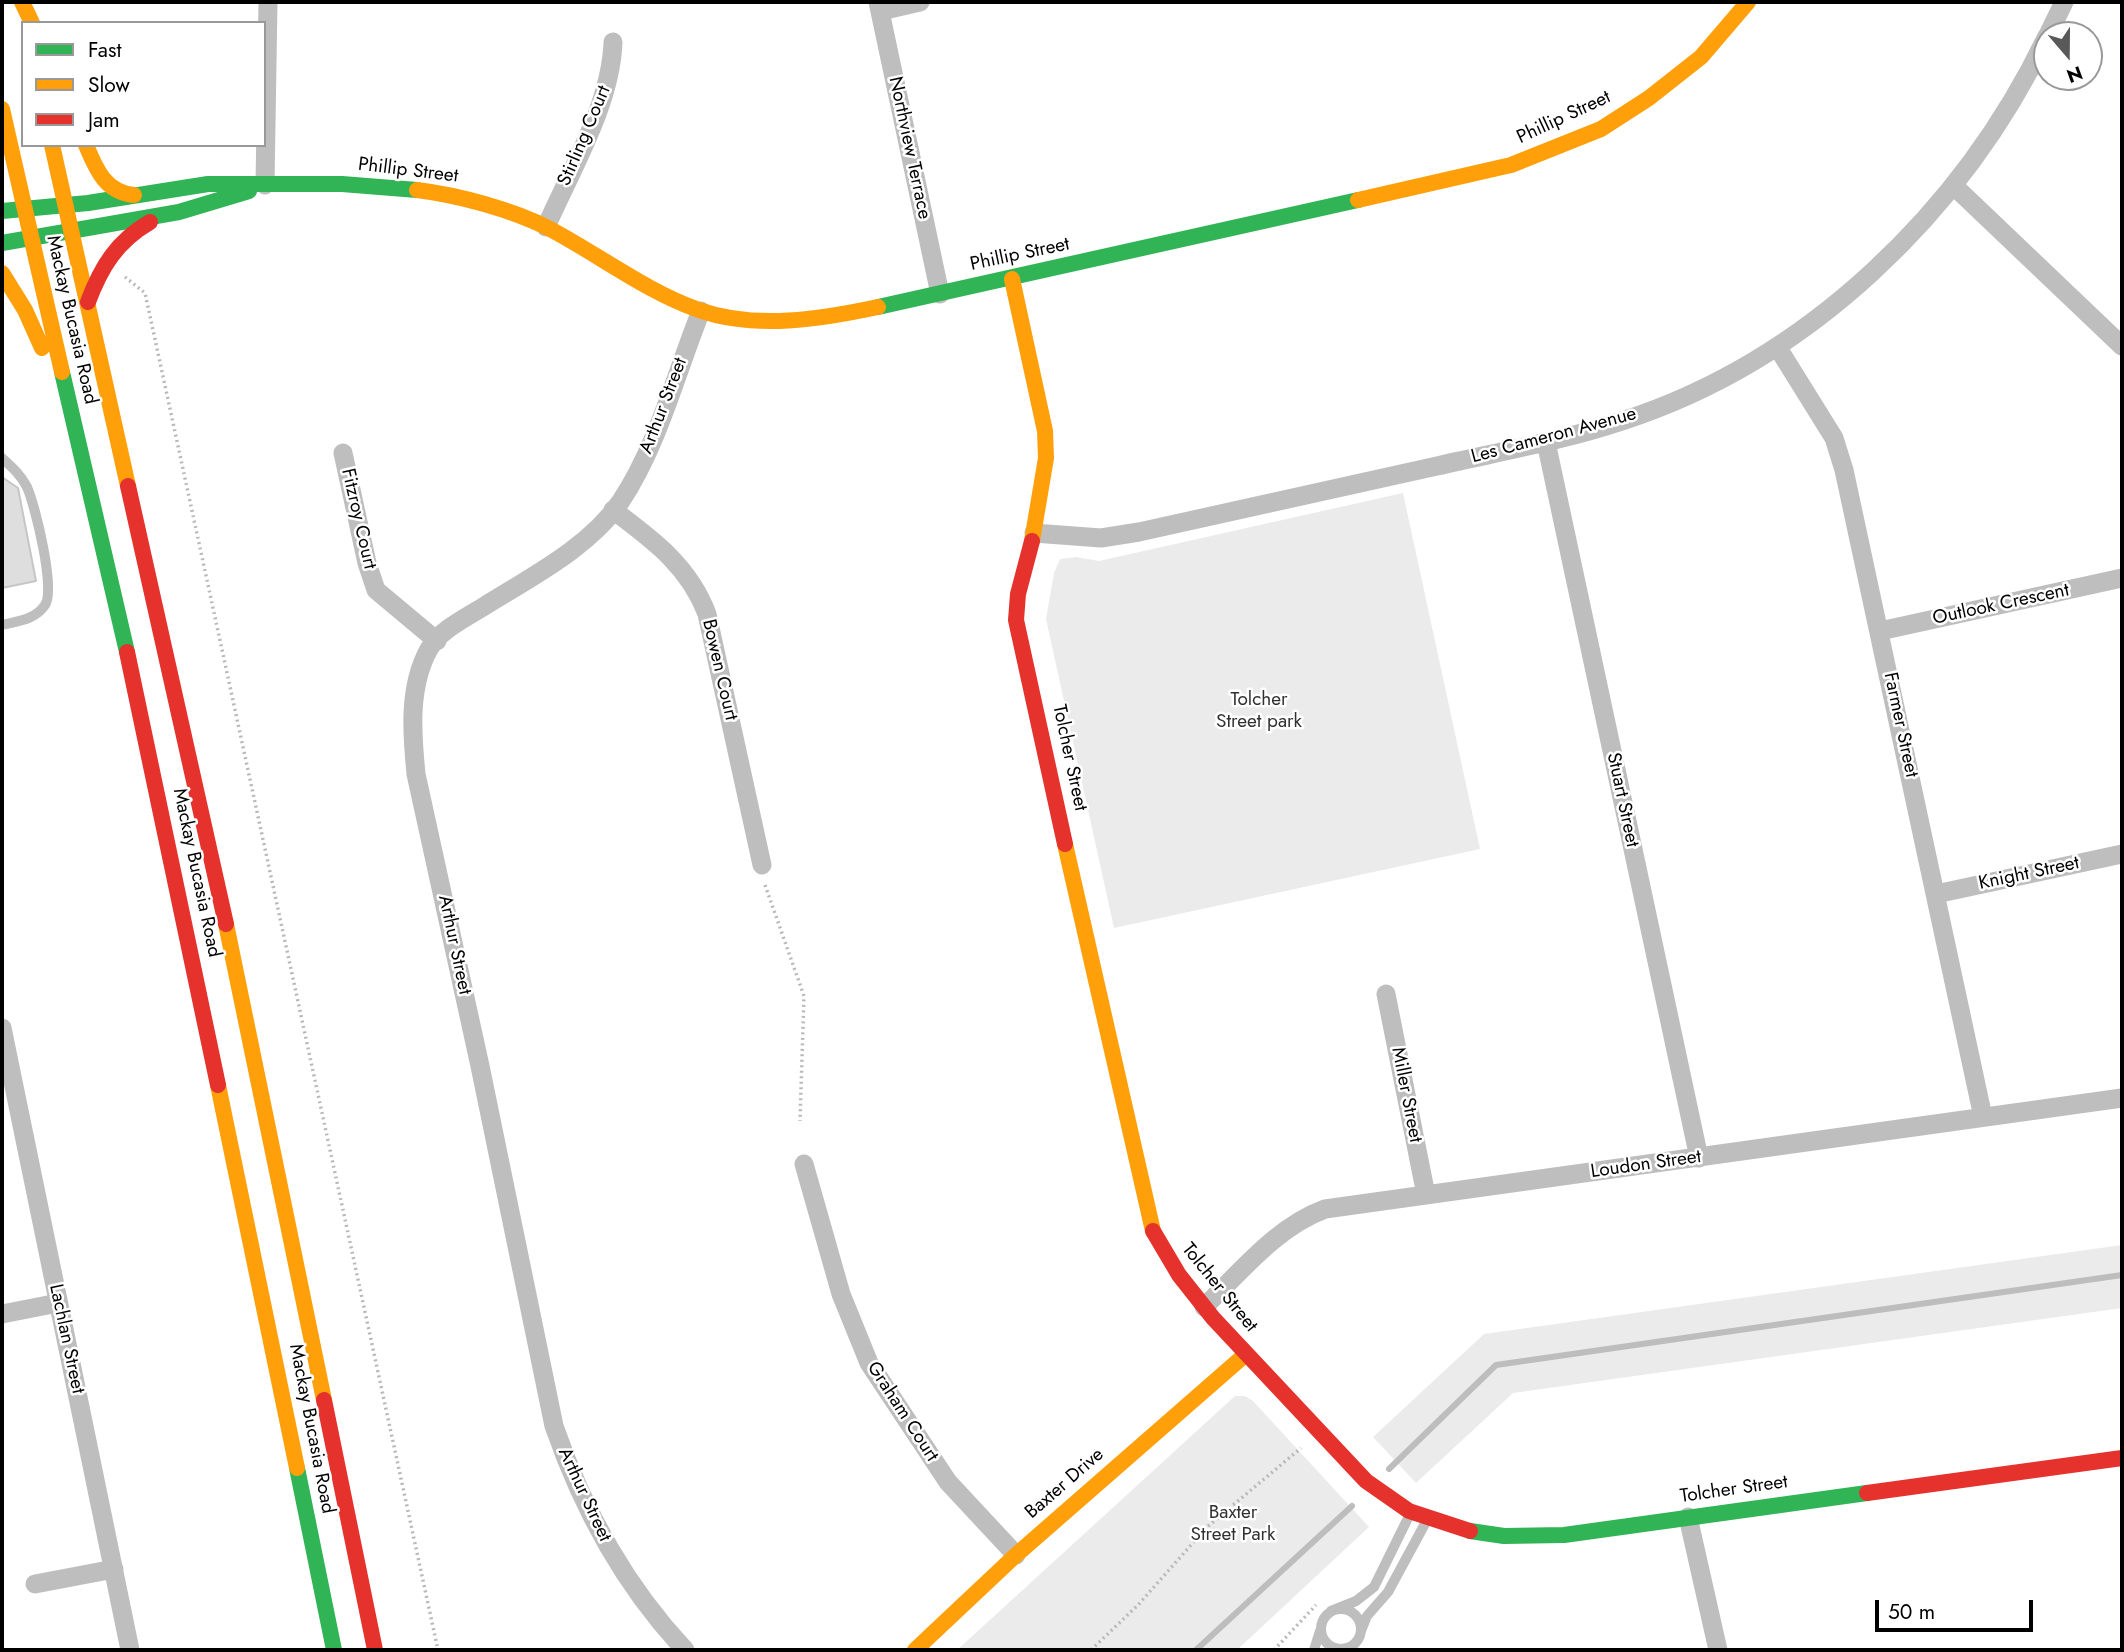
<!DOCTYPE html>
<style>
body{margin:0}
#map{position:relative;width:2124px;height:1652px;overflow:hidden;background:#fff;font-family:Jost,sans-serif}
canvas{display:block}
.frame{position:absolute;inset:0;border:4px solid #000;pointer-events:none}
.legend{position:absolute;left:21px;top:21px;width:245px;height:126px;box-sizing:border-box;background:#fff;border:2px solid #999;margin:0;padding:9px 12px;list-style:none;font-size:21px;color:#000}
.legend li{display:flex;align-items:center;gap:14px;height:35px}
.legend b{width:35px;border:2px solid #999}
.north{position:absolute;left:2033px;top:21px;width:70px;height:70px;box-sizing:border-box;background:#fff;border:2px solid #999;border-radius:50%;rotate:160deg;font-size:19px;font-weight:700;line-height:28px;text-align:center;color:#000}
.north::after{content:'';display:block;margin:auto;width:24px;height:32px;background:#595959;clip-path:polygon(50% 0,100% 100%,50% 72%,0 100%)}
.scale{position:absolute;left:1875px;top:1600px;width:158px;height:32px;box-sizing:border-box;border:4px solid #000;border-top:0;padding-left:9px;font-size:21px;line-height:24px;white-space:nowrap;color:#000;-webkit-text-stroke:5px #fff;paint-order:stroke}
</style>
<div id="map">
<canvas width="2124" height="1652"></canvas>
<div class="frame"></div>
<ul class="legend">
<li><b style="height:9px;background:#30b455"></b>Fast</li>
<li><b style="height:9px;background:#ff9f0a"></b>Slow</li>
<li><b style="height:9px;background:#e5322d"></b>Jam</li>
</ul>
<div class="north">N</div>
<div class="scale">50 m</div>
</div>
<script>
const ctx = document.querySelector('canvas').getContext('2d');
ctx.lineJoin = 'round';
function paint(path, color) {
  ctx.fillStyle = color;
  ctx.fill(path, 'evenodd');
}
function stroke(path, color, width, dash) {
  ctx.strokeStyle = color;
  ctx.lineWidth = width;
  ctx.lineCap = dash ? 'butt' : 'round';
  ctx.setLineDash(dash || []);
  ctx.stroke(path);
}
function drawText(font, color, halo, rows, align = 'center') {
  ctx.font = font + ' Jost,sans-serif';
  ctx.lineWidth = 5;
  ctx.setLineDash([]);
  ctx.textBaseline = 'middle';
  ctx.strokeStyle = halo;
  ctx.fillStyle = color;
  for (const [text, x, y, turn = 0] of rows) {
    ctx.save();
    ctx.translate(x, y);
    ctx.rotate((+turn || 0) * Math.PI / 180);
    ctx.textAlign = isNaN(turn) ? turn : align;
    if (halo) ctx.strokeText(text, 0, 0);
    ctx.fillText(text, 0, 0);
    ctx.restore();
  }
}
const green = new Path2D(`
 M1403,493L1480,849L1114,928L1046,619L1054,573L1060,559L1076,557L1099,561Z
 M2122,1245V1308L1513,1393L1416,1483L1373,1437L1484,1334Z
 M1235,1396H1245L1253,1401L1369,1527L1237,1650H957Z`);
const stream = new Path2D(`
 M1389,1469L1496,1365L2122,1275
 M1196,1650L1352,1506`);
const building = new Path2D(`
 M2,477L18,488L36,581L2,588Z`);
const path = new Path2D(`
 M125,277L145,293L438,1650
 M765,885L804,996L800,1121
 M1091,1650L1138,1605L1207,1527L1301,1448
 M1274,1650L1316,1605`);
const lane = new Path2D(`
 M2,458C12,467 21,475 27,487C35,505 56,590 45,605C35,620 18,621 2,625
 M1321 1629a20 20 0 1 1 40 0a20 20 0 1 1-40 0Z
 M1331,1611L1356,1601L1374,1587L1410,1514
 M1361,1631L1367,1616L1388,1592L1427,1520
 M1314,1650L1320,1631`);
const street = new Path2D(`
 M878,2L940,294
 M881,11L920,2
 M2048,35L2064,2
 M265,185L268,2
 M1954,186L2122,346
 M546,227C571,170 611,104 613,42
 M1778,348L1834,438L1844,470L1983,1117
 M1546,442L1699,1158
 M343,453L367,563L376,590L437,641
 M613,510C653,540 689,566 707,614L762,865
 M1034,533L1101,538L1139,532C1238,510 1337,488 1437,466C1498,452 1562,441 1622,421C1808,361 1963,211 2047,36
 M1880,631L2122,578
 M1936,894L2122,854
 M1386,994L1426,1195
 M2,1028L130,1650
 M804,1164L841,1294L869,1363L948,1482L1016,1555
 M1204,1307C1241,1272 1276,1227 1325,1209L2122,1098
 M2,1314L58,1303
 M1688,1517L1718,1650
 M35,1584L114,1569
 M685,1650C624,1585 583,1510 554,1426L480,1066L416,774C412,734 408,687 429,649C439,631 465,618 483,607C529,578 589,548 621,501C658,445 676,373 701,311`);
const fast = new Path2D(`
 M2,211L88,203L208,184H342L417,190
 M2,243L179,212L249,191
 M878,307L1358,200
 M62,372L127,652
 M297,1468L334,1650
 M1470,1531L1504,1536L1564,1535L1867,1493`);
const slow = new Path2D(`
 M22,2L32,23
 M2,109L62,372
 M52,145L128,486
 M86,145C96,169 105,192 134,195
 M417,190C458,195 514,210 550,229C599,255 647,292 699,310C755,330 822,319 878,307
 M1358,200L1511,165L1601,129L1649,98L1701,57L1748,2
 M2,273L25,310L42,348
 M1012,279L1045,431L1046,458L1032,541
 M1065,844L1153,1231
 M226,924L324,1400
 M218,1085L297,1468
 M915,1650L1016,1555L1246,1354`);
const jam = new Path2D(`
 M88,302C101,267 117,241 150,222
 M128,486L226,924
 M1032,541L1018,594L1016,620L1065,844
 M127,652L218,1085
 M1153,1231L1179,1275L1213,1318L1366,1481L1409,1511L1470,1531
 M324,1400L375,1650
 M1867,1493L2122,1458`);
const streetNames = [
 ["Phillip Street",1564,118,-25],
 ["Stirling Court",585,136,-67],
 ["Northview Terrace",909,148,78],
 ["Phillip Street",408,171,7],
 ["Phillip Street",1020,255,-12],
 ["Mackay Bucasia Road",71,320,77],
 ["Arthur Street",664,406,-69],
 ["Les Cameron Avenue",1554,436,-15],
 ["Fitzroy Court",358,519,77],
 ["Outlook Crescent",2001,605,-12],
 ["Bowen Court",719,670,77],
 ["Farmer Street",1900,725,78],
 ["Tolcher Street",1069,758,78],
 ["Stuart Street",1622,800,78],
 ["Mackay Bucasia Road",196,873,78],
 ["Knight Street",2029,874,-12],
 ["Arthur Street",454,945,78],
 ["Miller Street",1406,1095,79],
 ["Loudon Street",1646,1165,-8],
 ["Tolcher Street",1219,1288,51],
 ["Lachlan Street",66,1339,78],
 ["Graham Court",902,1412,57],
 ["Mackay Bucasia Road",311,1429,79],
 ["Baxter Drive",1065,1484,-41],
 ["Tolcher Street",1734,1490,-8],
 ["Arthur Street",584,1495,65]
];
const parkNames = [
 ["Tolcher",1259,700],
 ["Street park",1259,722],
 ["Baxter",1233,1513],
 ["Street Park",1233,1535]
];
paint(green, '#ebebeb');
stroke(stream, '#bdbdbd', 6);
paint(building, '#dedede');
stroke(building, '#c6c6c6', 2);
stroke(path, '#b9b9b9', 3.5, [2, 3.5]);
stroke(lane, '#bebebe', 10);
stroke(street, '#bebebe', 19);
stroke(fast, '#30b455', 16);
stroke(slow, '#ff9f0a', 16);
stroke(jam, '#e5322d', 16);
drawText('19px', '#000', '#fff', streetNames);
drawText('19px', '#313131', '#fff', parkNames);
</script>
